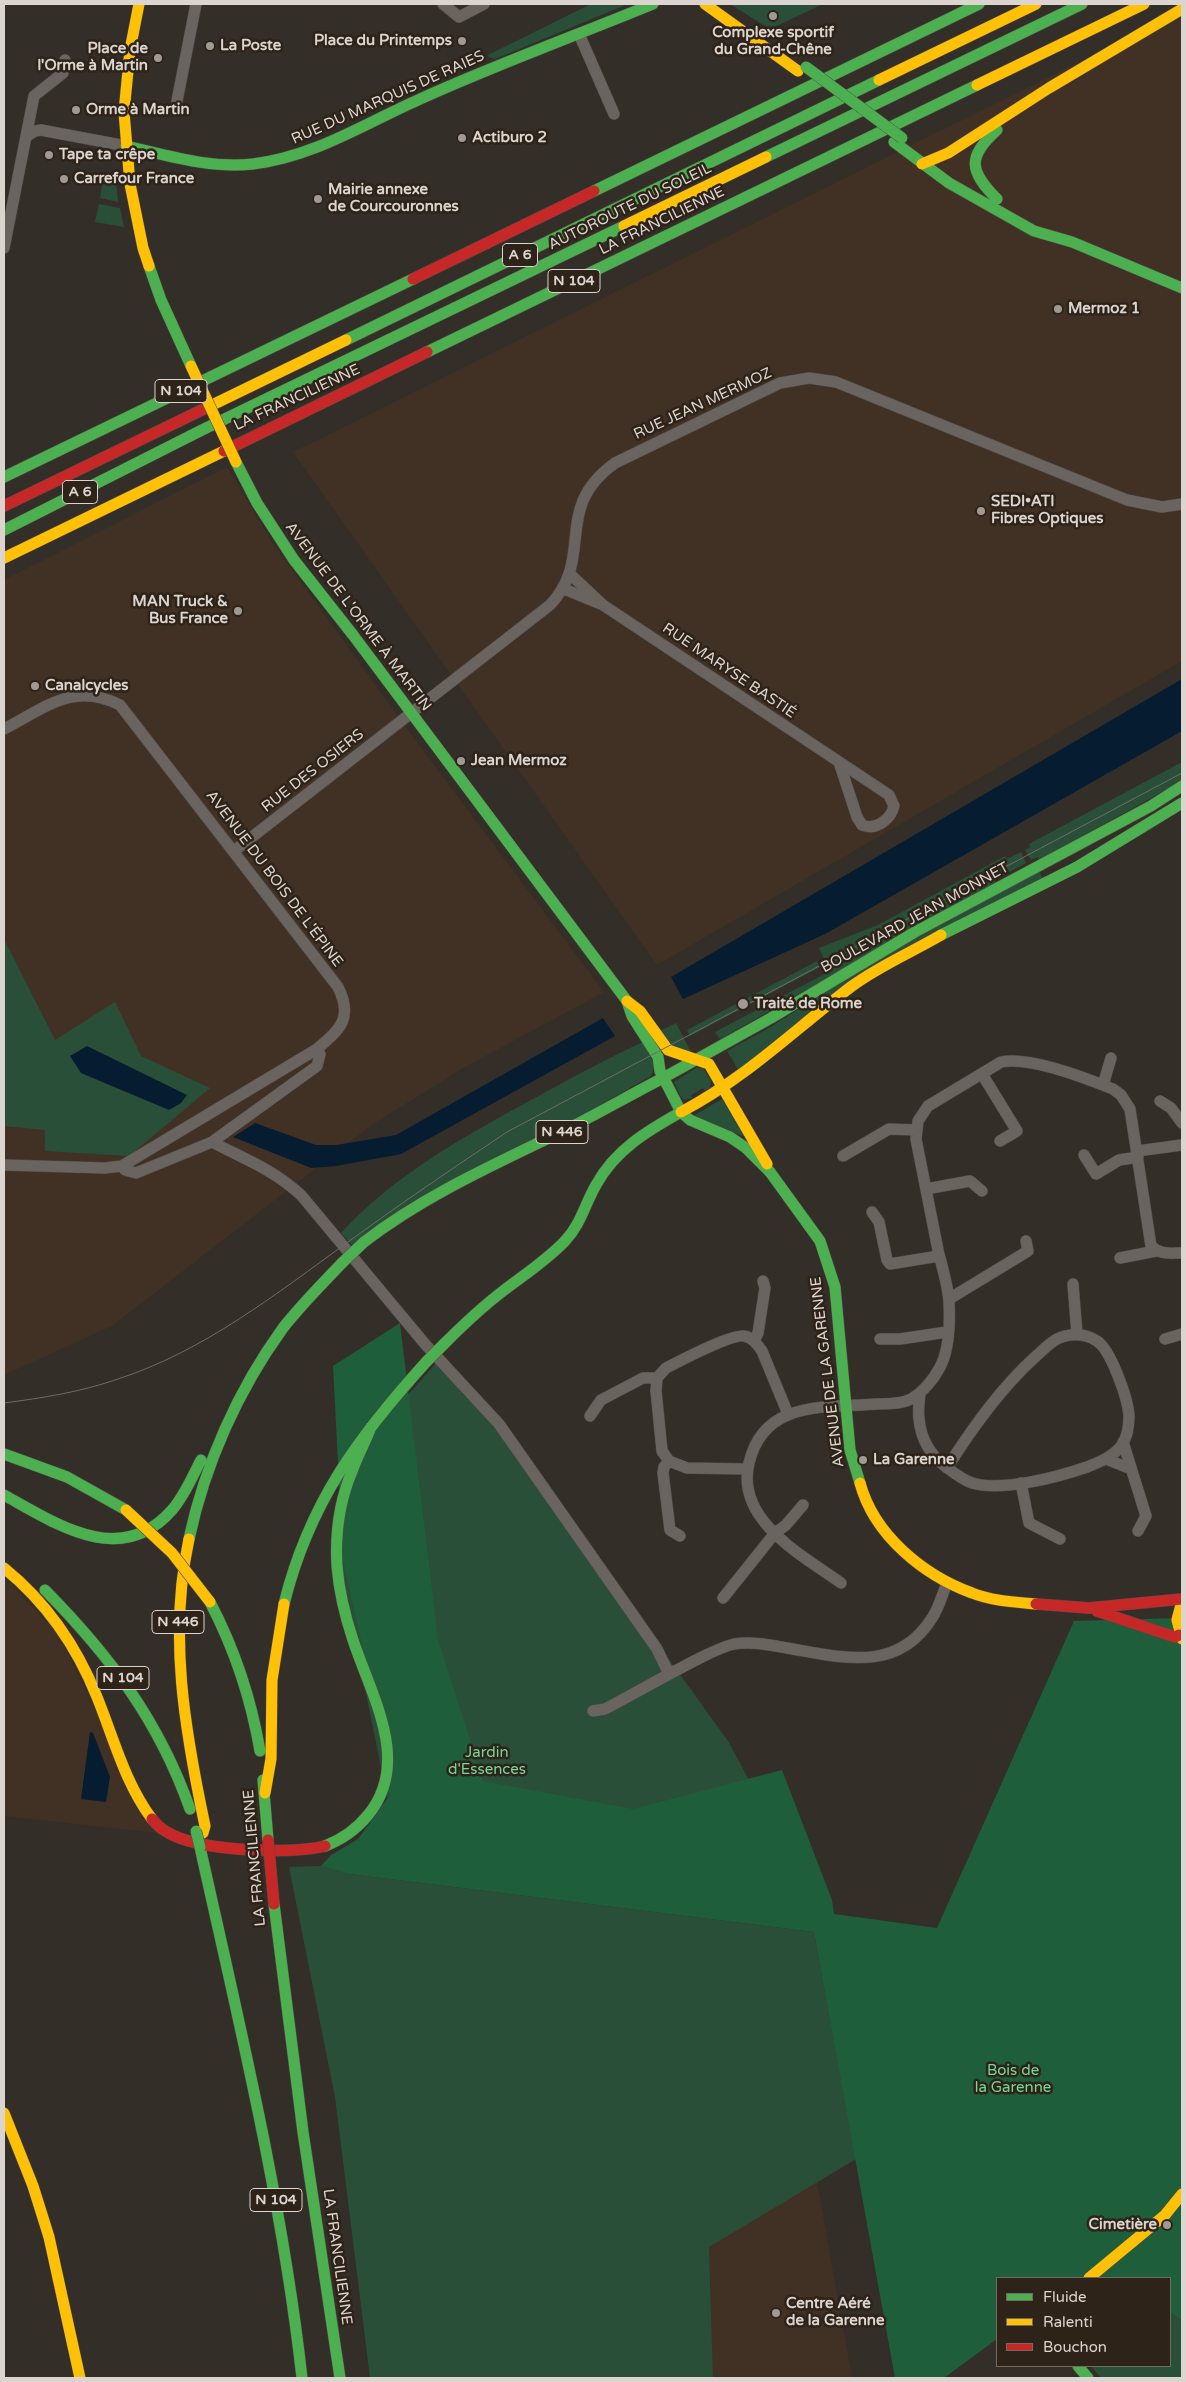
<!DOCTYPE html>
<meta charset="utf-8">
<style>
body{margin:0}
#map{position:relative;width:1186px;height:2382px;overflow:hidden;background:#342e28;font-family:"Varela Round",sans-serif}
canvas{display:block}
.frame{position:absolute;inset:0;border:5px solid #dcd4ce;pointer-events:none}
.legend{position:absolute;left:996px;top:2277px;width:175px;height:90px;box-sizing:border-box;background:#2e2319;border:1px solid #746a61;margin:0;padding:6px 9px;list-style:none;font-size:15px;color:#dcd4ce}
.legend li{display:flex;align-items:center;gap:10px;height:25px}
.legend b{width:25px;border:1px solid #746a61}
</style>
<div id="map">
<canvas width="1186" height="2382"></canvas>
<div class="frame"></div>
<ul class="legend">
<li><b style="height:6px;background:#4caf50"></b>Fluide</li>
<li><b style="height:6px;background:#ffc107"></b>Ralenti</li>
<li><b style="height:6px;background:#c62828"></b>Bouchon</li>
</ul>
</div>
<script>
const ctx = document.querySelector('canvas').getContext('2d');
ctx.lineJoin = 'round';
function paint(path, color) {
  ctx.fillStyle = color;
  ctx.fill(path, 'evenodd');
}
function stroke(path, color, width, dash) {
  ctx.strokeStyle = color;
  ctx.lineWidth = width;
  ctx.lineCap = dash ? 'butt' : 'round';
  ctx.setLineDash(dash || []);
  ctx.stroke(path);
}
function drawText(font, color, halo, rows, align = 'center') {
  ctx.font = font + ' "Varela Round",sans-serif';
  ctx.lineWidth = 5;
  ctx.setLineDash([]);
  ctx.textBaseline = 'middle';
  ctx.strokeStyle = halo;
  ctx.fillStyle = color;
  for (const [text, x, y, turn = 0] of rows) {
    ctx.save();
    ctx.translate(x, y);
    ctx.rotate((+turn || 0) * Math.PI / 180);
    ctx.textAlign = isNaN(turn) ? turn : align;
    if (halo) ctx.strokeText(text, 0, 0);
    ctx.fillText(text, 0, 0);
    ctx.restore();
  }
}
const built = new Path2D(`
 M1182,11V661L657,965L293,452Z
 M227,467L272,542L402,722L604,992L465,1067L373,1124L112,1326L4,1375V580Z
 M4,1577L58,1634L157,1833L4,1816Z
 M817,2181L852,2378H713L709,2247Z`);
const green = new Path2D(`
 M591,4H628L495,59L489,57L488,55Z
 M730,4H823L770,29Z
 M103,180L116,183L118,202L100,198Z
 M99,204L120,208L124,227L95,222Z
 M1182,762V781L1039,860L1038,857L1031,860L1025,850L1030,847L1029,844Z
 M1021,852L1026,863L994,880L996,883L720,1039L715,1032L830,971L819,948L878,925L1005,856L1007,859Z
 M1039,871L1043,879L960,919L739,1071L727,1051L769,1028L882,956Z
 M4,939L55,1040L115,1002L141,1056L210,1088L129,1156L45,1151V1130L4,1126Z
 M817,961L820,967L690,1036L687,1030Z
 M676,1023L692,1054L677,1050L660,1031Z
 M643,1042L655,1066L651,1076L352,1245L341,1233C393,1176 463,1137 531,1100C568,1080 604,1060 643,1042Z
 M696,1068H703L711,1081L710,1088L705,1091L703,1088L691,1095L692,1098L684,1100L681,1097L674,1082Z
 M722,1099L748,1138L693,1116Z
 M439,1360L499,1424L728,1741L814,1901L400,1860L339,1562L388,1417Z
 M321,1866L349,1874L814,1932L856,2159L709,2247L713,2378H370L335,2097L289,1867Z
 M1170,2312L1182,2321V2378H1101L1091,2366H1170Z`);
const forest = new Path2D(`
 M400,1323L438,1639L483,1781L633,1809L782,1770L832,1900L834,1914L937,1928L1074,1621L1182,1618V2321L1170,2312V2278H997V2339L944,2378H895L814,1932L349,1874L321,1866L331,1855L358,1839L390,1795L361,1641L343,1560L333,1366Z`);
const water = new Path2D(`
 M1182,679V731L825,934L683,999L671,977Z
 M603,1018L615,1036L401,1154L336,1166L311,1168L233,1137L255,1123L316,1145H336L396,1135Z
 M87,1046L187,1095L181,1103L169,1110L81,1073L70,1056Z
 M90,1732L93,1733L110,1777L106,1802L81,1799Z`);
const street = new Path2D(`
 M443,4L459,17L484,4
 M579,34L614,114
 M177,101L196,4
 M27,136L35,131L41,130L126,146
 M4,248L34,96L63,73L65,60
 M564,589L603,605L570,574
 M603,605L889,795L894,806C891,819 876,831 862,825L857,817L839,762
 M4,729C45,708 74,681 120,705L338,987C354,1019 339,1030 317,1049L122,1166L105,1168L4,1165
 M234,851L550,605C596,556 551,509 615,463L780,383L809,378L836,382L1127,500L1162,507L1182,504
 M982,1074L1017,1131L1000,1141
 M1103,1085L1111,1058
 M1160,1101L1171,1108L1182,1123
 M212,1142C246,1160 271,1168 301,1195L425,1344L499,1424L657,1649L669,1674
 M1137,1151L1182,1145
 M1084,1155L1096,1174L1119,1160L1138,1157
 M843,1156L889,1129L916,1130
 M122,1166L125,1170L136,1173L212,1142L317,1066L320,1054L317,1049
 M926,1189L970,1181L982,1191
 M872,1212L879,1222L887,1260L890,1264L939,1256
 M1120,1258L1156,1251
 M1073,1284L1077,1334
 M949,1299L1028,1251L1026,1241
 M880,1339H900L947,1332
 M1165,1339L1182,1334
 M754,1341L758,1333L765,1288L763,1281
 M920,1393C919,1401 918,1411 919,1419C921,1439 930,1455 946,1467C954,1473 963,1480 972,1483C1002,1492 1058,1477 1087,1467C1100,1462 1114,1456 1122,1445C1127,1437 1129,1426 1129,1416C1128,1399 1111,1350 1097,1341C1085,1333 1069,1333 1057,1339C1048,1344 1041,1352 1034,1358C999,1390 972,1428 947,1468
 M590,1416L601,1400L643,1378H657
 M1123,1442L1146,1516L1138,1531
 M1106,1459L1131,1469
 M669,1461L664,1467L663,1473L670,1530L680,1536
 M747,1469L687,1468L669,1461L662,1451L656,1391L657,1378L666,1368C680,1361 731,1334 744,1336C752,1337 757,1344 762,1351L788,1414
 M1021,1483L1029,1523L1060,1539
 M841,1583C802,1555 735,1520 749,1463C764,1399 827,1408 877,1404C888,1404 901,1404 911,1399C922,1393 933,1380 939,1369C949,1352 950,1322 949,1302C948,1285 942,1267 938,1250C931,1213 923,1176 916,1139L918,1121L928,1106L1001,1062C1028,1056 1086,1078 1113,1089L1121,1095L1130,1109L1151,1246C1160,1255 1170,1253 1182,1253
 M723,1598L775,1533L786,1525L803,1505
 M593,1711L605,1709C635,1693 665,1676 696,1660C708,1654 721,1647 734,1644C752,1641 770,1645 787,1648C841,1657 897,1674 932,1618C939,1608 942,1595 947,1583`);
const fast = new Path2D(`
 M997,130C967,157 969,171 997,199
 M894,142L949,183L1034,231L1072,242L1182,288
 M126,146C167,155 210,169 253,164C313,157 364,124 418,100C495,65 575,36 653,4
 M766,157L1082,4
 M594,191L979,4
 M149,266L161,300L191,366
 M346,340L879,80
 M427,352L977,85
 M236,462L257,503L294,560L353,635L627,1001
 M4,477L413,279
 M4,530L202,430L624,226
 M941,935L1077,867L1182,803
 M627,1001L632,1016L658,1057L660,1071L681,1112L690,1120L730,1137L746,1148L770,1172L820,1241L835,1287L850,1450L860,1483
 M663,1078L771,1018L915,932L1151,806L1182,786
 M364,1242C424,1196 491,1166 559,1133C594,1116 628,1096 663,1078
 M444,1344C463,1325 482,1307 503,1291C524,1275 547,1260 565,1241C581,1224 585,1204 596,1185C615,1150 647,1131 681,1112
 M4,1454L67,1477L126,1510
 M4,1495C58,1525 121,1568 172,1510C185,1495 192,1477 201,1460
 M189,1539C205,1464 238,1390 283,1328C301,1305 322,1284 342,1263
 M45,1590C110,1656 159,1721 190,1809
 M210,1602C235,1650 251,1698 260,1751
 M284,1604C309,1503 358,1437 427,1361
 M263,1780L268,1840
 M325,1846C343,1839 356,1830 368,1815C412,1762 371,1695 353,1640C345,1616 339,1591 337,1566C335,1533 340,1499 353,1469C358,1455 366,1441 371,1427
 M200,1847C239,2023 282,2199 302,2378
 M274,1904L303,2132L340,2378
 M1078,2366L1088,2378`);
const slow = new Path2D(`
 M139,4L130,50L124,112L130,184L143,248L149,266
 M705,4L798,71
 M879,80L1036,4
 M977,85L1144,4
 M922,164L948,153L1049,88L1182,9
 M624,226L766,157
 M208,407L346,340
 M4,558L224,451
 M627,1001L640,1011L668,1050L709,1064L767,1164
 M681,1112C746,1078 794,1030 852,986C879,966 912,952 941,935
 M860,1483C874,1535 923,1575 972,1593C992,1601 1015,1602 1036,1604
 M189,1539C168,1635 185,1731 205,1826L203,1833
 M4,1568C46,1602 77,1647 97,1697C114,1739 125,1783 152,1819
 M1182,1601L1177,1620L1182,1639
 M265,1793L271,1759L272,1680L284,1604
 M4,2113L33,2186L49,2237L80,2378
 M1089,2278L1165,2215L1182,2194`);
const jam = new Path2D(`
 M413,279L594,191
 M224,451L427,352
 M4,506L208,407
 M1036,1604L1089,1608L1182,1599
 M1097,1611L1175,1637L1179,1635
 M152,1819C156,1824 161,1829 167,1832C197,1851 291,1855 325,1846`);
const tram = new Path2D(`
 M4,1403C42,1398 81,1392 118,1379C204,1351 276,1294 348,1242C400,1204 453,1168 507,1132L1182,773`);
const fastBridge = new Path2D(`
 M806,67L902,138
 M342,1263L364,1242
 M427,1361L444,1344
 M196,1831L200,1847`);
const slowBridge = new Path2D(`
 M191,366L236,462
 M126,1510L172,1553L210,1602`);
const jamBridge = new Path2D(`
 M268,1840L274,1904`);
const markers = [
 [773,16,5,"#a19a94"],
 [462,41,5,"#a19a94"],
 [210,46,5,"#a19a94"],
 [158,58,5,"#a19a94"],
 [76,110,5,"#a19a94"],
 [462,138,5,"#a19a94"],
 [49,155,5,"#a19a94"],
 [64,179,5,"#a19a94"],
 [318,199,5,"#a19a94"],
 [1058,309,5,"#a19a94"],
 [981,511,5,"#a19a94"],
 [238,611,5,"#a19a94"],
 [35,686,5,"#a19a94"],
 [461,761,5,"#a19a94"],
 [743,1004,6,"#a19a94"],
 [863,1460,5,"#a19a94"],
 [1167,2225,5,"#a19a94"],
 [776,2313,5,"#a19a94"]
];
const shields = [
 [520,255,35],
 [574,281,52],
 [181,391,52],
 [80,492,35],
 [562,1132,52],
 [178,1622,52],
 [123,1678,52],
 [276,2200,52]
];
const shieldNames = [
 ["A 6",520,255],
 ["N 104",574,281],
 ["N 104",181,391],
 ["A 6",80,492],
 ["N 446",562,1132],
 ["N 446",178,1622],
 ["N 104",123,1678],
 ["N 104",276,2200]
];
const poiNames = [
 ["Complexe sportif",773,33,"center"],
 ["du Grand-Chêne",773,50,"center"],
 ["Place du Printemps",452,41,"right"],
 ["La Poste",220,46],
 ["Place de",148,49,"right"],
 ["l'Orme à Martin",148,66,"right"],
 ["Orme à Martin",86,110],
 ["Actiburo 2",472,138],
 ["Tape ta crêpe",59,155],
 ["Carrefour France",74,179],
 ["Mairie annexe",328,190],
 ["de Courcouronnes",328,207],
 ["Mermoz 1",1068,309],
 ["SEDI•ATI",991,502],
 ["Fibres Optiques",991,519],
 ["MAN Truck &",228,602,"right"],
 ["Bus France",228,619,"right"],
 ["Canalcycles",45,686],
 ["Jean Mermoz",471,761],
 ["Traité de Rome",754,1004],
 ["La Garenne",873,1460],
 ["Cimetière",1157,2225,"right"],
 ["Centre Aéré",786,2304],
 ["de la Garenne",786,2321]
];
const streetNames = [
 ["RUE DU MARQUIS DE RAIES",388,98,-24],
 ["AUTOROUTE DU SOLEIL",630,207,-26],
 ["LA FRANCILIENNE",662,221,-26],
 ["LA FRANCILIENNE",297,398,-25],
 ["RUE JEAN MERMOZ",703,404,-25],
 ["AVENUE DE L'ORME À MARTIN",358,617,53],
 ["RUE MARYSE BASTIÉ",729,671,34],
 ["RUE DES OSIERS",313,771,-38],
 ["AVENUE DU BOIS DE L'ÉPINE",274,879,53],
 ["BOULEVARD JEAN MONNET",915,918,-29],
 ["AVENUE DE LA GARENNE",828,1372,-97],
 ["LA FRANCILIENNE",255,1858,-95],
 ["LA FRANCILIENNE",337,2257,82]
];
const parkNames = [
 ["Jardin",487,1753],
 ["d'Essences",487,1770],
 ["Bois de",1013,2071],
 ["la Garenne",1013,2088]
];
paint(built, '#413124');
paint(green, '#2a4f38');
paint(forest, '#1e5e3a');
paint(water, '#051c31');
stroke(street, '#514b47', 12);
stroke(fast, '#514b47', 12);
stroke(slow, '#514b47', 12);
stroke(jam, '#514b47', 12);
stroke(street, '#69645f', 11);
stroke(fast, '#4caf50', 11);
stroke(slow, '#ffc107', 11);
stroke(jam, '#c62828', 11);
stroke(tram, '#706b67', 1);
stroke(fastBridge, '#514b47', 12, []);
stroke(slowBridge, '#514b47', 12, []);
stroke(jamBridge, '#514b47', 12, []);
stroke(fastBridge, '#4caf50', 11);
stroke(slowBridge, '#ffc107', 11);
stroke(jamBridge, '#c62828', 11);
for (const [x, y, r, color] of markers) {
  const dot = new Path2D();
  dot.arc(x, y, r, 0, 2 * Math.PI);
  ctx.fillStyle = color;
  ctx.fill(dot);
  stroke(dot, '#2e2319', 2);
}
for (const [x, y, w] of shields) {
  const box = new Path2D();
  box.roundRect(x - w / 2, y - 11.5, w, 23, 4);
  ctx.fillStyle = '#2e2319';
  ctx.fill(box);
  stroke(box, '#dcd4ce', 1);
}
drawText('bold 14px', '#dcd4ce', null, shieldNames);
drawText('bold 15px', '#dcd4ce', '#2e2319', poiNames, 'left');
drawText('15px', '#dcd4ce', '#2e2319', streetNames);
drawText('15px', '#76d79b', '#2e2319', parkNames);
</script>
